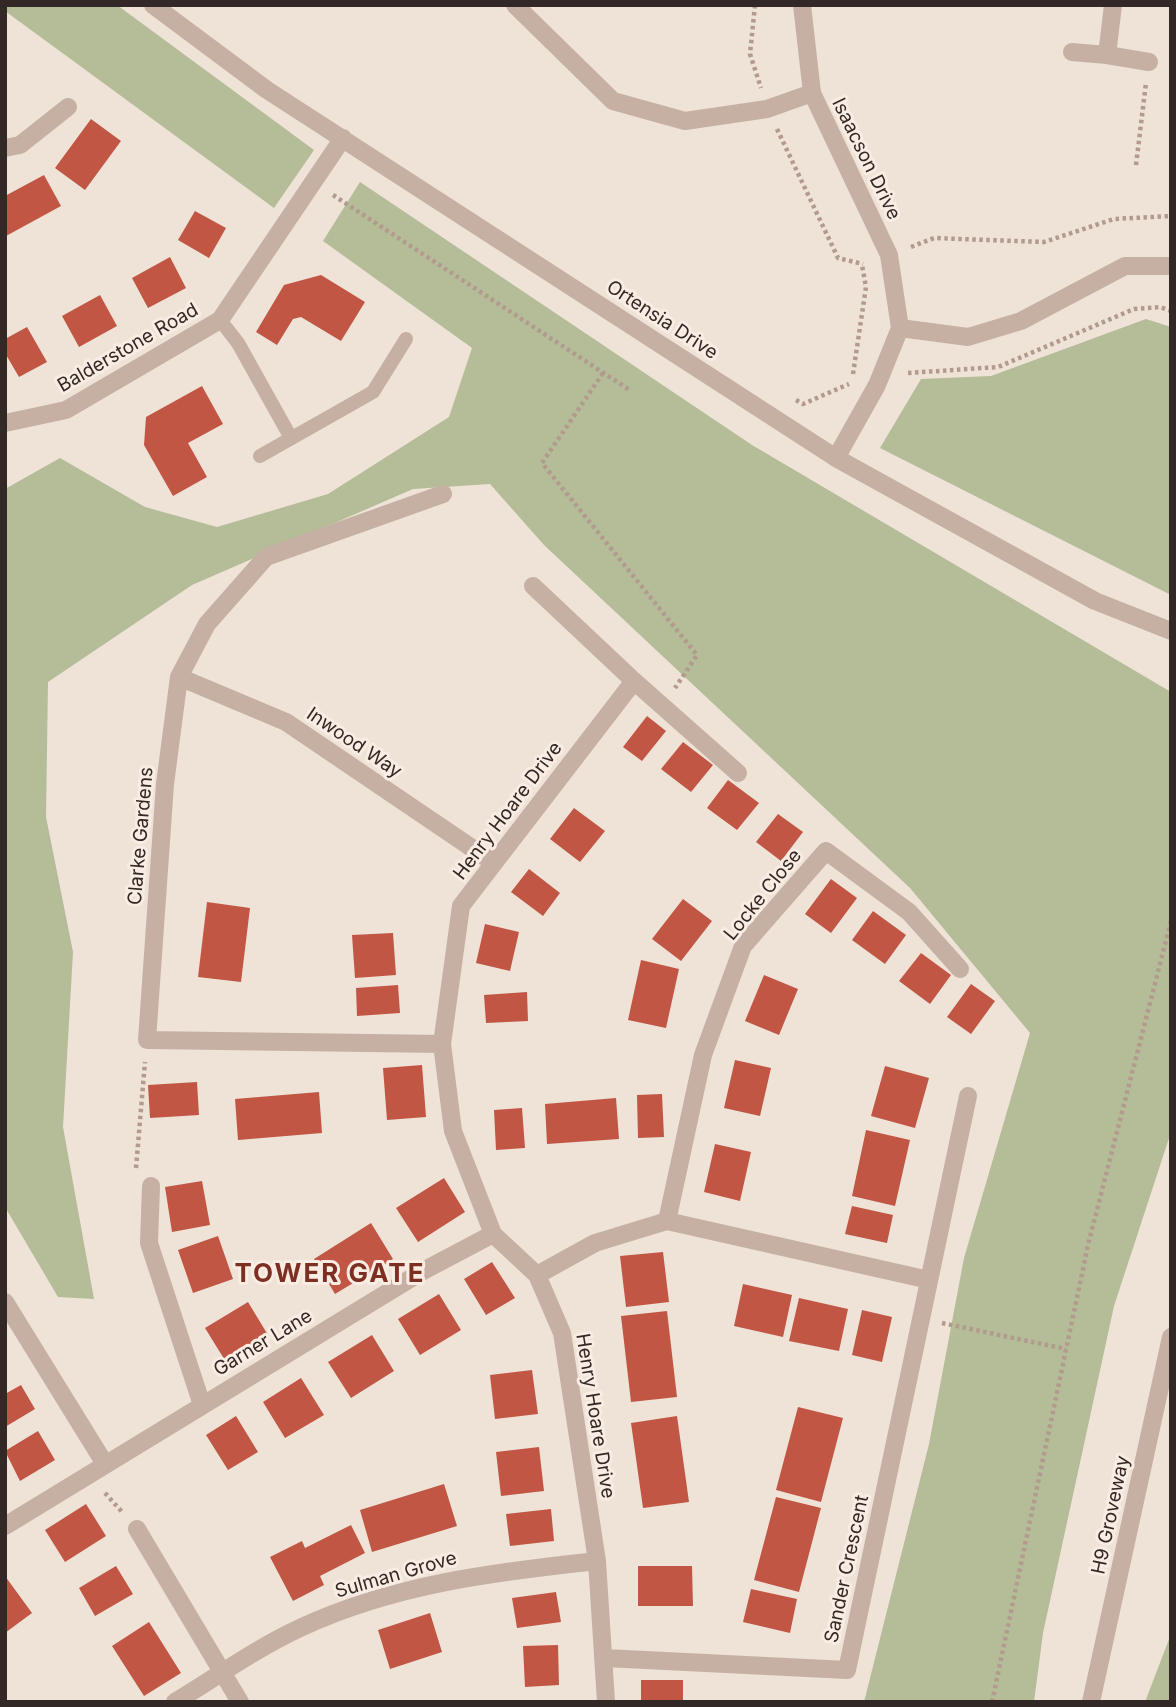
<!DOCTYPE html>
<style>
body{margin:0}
#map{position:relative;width:1176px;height:1707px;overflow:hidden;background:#efe2d7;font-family:Inter,sans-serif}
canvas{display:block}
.frame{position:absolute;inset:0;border:7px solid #322825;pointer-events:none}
</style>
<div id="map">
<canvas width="1176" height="1707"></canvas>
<div class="frame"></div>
</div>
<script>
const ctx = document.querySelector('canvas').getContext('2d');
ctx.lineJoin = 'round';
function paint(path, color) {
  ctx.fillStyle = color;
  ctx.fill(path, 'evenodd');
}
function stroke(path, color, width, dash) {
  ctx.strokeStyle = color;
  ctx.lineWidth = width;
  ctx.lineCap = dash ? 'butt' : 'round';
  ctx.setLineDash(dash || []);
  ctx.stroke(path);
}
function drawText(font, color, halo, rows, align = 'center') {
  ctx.font = font + ' Inter,sans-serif';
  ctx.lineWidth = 6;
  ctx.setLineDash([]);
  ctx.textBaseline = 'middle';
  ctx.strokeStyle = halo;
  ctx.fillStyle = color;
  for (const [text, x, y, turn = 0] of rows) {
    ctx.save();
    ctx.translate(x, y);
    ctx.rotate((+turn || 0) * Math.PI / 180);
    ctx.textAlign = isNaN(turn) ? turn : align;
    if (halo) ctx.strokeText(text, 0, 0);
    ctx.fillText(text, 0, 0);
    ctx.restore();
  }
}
const green = new Path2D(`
 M5,5H117L314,150L274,208L5,11Z
 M360,182L752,445L1171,692V1132L1114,1306L1043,1633L1034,1702H864L929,1444L964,1258L1030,1033L910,888L544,545L490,484L413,489L192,585L48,682L46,817L73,952L63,1127L94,1299L58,1297L5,1207V489L60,458L145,507L217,527L328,494L449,417L472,348L323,241Z
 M1146,319L1171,327V595L880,448L921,379L991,376Z
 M1171,1634V1702H1145Z`);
const building = new Path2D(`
 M91,119L121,141L85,190L55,168Z
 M44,175L61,206L6,236L5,196Z
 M195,211L226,228L209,258L178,240Z
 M170,257L186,288L148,308L132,278Z
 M321,275L365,302L341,341L301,317L293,319L277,345L256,332L284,285Z
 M100,295L117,326L79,347L62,316Z
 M27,327L47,362L19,377L5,353V339Z
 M202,386L223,424L188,443L207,477L173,496L144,445L146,417Z
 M647,716L666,731L642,761L623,747Z
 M683,742L713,765L691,792L661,769Z
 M728,780L759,803L737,830L707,808Z
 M574,808L605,831L580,862L550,839Z
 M778,814L803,832L781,861L756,842Z
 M529,869L560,893L543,916L511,892Z
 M831,879L857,898L831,933L805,914Z
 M683,899L712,921L681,961L652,939Z
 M207,902L250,908L241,982L198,977Z
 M873,911L906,935L885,964L852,940Z
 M485,924L519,932L510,971L476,963Z
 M393,933L396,975L355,978L352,935Z
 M921,953L951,975L930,1004L899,981Z
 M641,960L679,969L666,1028L628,1020Z
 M764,975L798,989L779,1035L745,1021Z
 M971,984L995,1001L971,1034L947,1017Z
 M398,985L400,1013L357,1016L356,988Z
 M527,992L528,1021L486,1023L484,995Z
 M735,1060L771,1068L760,1116L724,1108Z
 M422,1065L426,1117L387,1120L383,1068Z
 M885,1066L929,1078L915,1128L871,1116Z
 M197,1082L199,1115L150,1118L148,1085Z
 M319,1092L322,1133L238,1140L235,1099Z
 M662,1094L664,1137L638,1138L637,1095Z
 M616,1098L619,1139L547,1144L545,1104Z
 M522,1108L525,1148L496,1150L494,1110Z
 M866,1130L910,1140L895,1206L852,1196Z
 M715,1144L751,1152L740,1201L704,1192Z
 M444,1178L465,1212L418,1242L396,1208Z
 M202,1181L210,1225L172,1232L165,1187Z
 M852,1206L893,1215L887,1243L845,1234Z
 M371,1223L393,1259L335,1294L314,1259Z
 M218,1236L233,1279L193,1293L178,1250Z
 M663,1252L669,1302L626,1307L620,1256Z
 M492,1262L515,1298L486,1315L464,1279Z
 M743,1284L792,1295L783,1337L734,1326Z
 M439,1294L461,1330L420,1355L398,1319Z
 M799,1298L848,1309L839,1351L789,1341Z
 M248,1302L268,1335L226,1362L205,1328Z
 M862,1310L892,1317L882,1362L852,1355Z
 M667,1311L677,1397L631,1402L621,1316Z
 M372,1335L394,1371L351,1398L328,1362Z
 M532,1370L538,1414L495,1419L490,1375Z
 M301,1378L324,1415L285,1438L263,1402Z
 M21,1385L35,1409L5,1427V1394Z
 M798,1407L843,1418L821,1502L776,1490Z
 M236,1416L258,1452L228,1470L206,1435Z
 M677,1416L689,1502L643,1508L631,1423Z
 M38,1431L55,1460L20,1481L5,1451Z
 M539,1447L544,1491L501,1496L496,1452Z
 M444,1484L457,1526L372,1552L360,1510Z
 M776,1497L821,1508L799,1592L754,1580Z
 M86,1504L106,1536L65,1562L45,1530Z
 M551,1509L554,1541L510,1546L506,1514Z
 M351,1525L365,1553L320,1576L324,1585L293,1601L270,1557L302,1541L305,1548Z
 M116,1566L133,1594L95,1616L79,1588Z
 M638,1566H692L693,1606H638Z
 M5,1576L32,1613L5,1633Z
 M751,1589L797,1599L790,1633L743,1622Z
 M556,1592L561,1622L517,1628L512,1598Z
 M430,1613L442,1652L390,1669L378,1630Z
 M149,1622L181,1673L144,1696L112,1646Z
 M558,1645L559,1685L525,1687L523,1646Z
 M641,1680H683V1702H641Z`);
const path = new Path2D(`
 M755,5L750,54L761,88
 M777,129L838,258L863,264
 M1136,165L1146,83
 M333,195L631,391
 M911,247L934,238L1044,242L1114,219L1171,216
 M603,373L542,463L697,655L675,688
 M908,373L998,367L1134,309L1160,307L1171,311
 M853,374L866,287L862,265
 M796,400L803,404L849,384
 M136,1168L145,1062
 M942,1323L1066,1349
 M105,1493L123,1513
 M992,1702L1088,1245L1171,921`);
const service = new Path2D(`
 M220,320L238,343L291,438
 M260,456L373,392L406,339`);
const minor = new Path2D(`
 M153,5L267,90L836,458
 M515,5L613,101L685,121L767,109L812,93
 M1113,5L1107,55L1149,62
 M1072,52L1107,55
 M5,148L20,145L68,107
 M900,328L968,337L1021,321L1125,266H1171
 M5,423L66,410L220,320L343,138
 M533,586L634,681
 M179,677L286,722L494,863
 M442,1044L147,1040L165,784L179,677L207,624L266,557L443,494
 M151,1186L149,1243L202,1405
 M667,1221L703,1055L743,946L826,851L909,912L960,969
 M537,1275L595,1243L667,1221L929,1280
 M5,1302L105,1464
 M5,1526L423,1271L493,1234
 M137,1529L240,1702
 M605,1658L847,1670L968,1096
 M175,1702C216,1677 257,1648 300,1628C394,1584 495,1572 597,1561
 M606,1702L597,1561L562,1333L537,1275L493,1234L453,1131L442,1044L461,906L634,681L738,773`);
const tertiary = new Path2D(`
 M802,5L812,93L889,255L900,328L877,385L836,458L1095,601L1171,631
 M1091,1702L1171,1337`);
const streetNames = [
 ["Isaacson Drive",866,159,64],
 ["Ortensia Drive",662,320,33],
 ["Balderstone Road",128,348,-30],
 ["Inwood Way",354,743,34],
 ["Henry Hoare Drive",508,811,-53],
 ["Clarke Gardens",141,836,-85],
 ["Locke Close",763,895,-51],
 ["Garner Lane",263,1343,-31],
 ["Henry Hoare Drive",595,1416,81],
 ["H9 Groveway",1111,1515,-78],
 ["Sander Crescent",847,1569,-78],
 ["Sulman Grove",396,1575,-16]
];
const districtNames = [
 ["TOWER GATE",330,1274]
];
paint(green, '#b4bd98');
paint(building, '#c15644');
stroke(path, '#b29a8e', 4.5, [3.5, 3.5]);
stroke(service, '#c6b0a4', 14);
stroke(minor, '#c6b0a4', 18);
stroke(tertiary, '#c6b0a4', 18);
drawText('19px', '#322825', '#f8ece3', streetNames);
ctx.letterSpacing = '2px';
drawText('bold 26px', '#7d2f22', '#f8ece3', districtNames);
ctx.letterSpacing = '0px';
</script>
